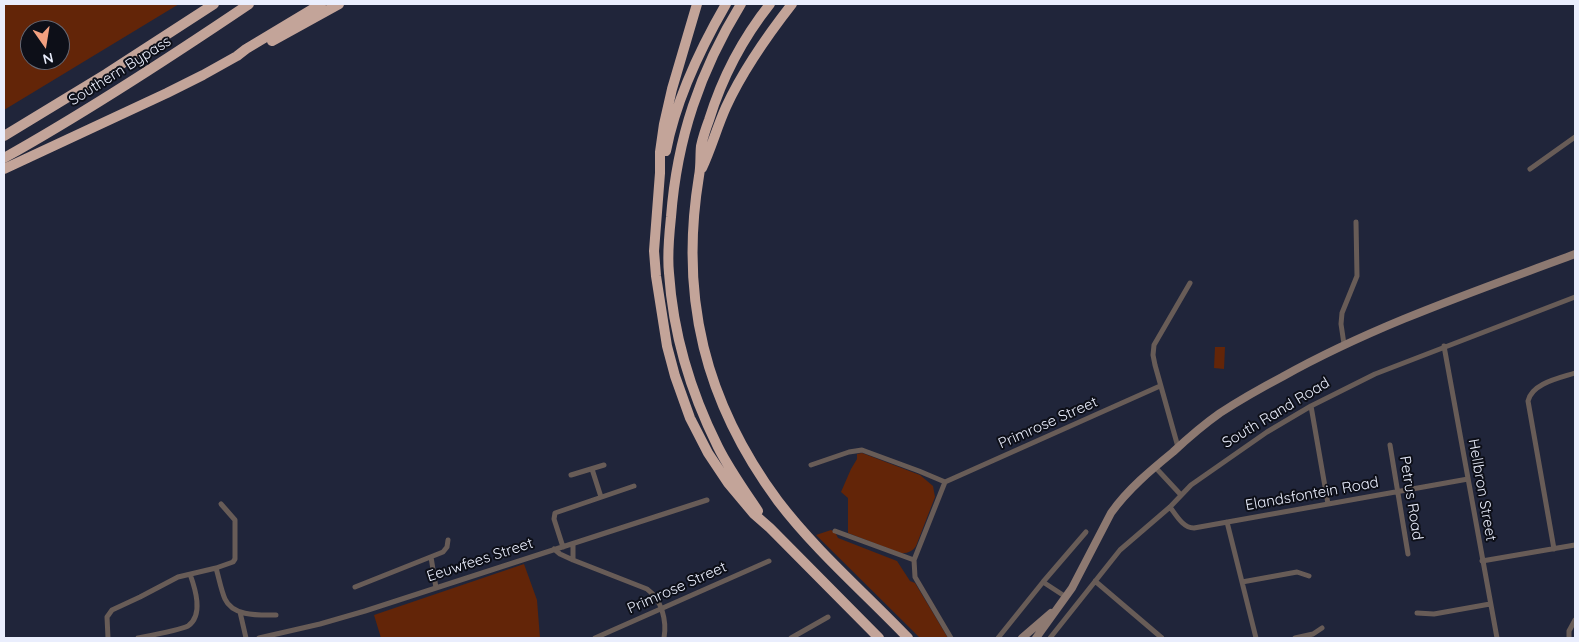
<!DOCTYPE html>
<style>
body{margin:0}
#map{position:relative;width:1579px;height:642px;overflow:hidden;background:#20253a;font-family:Quicksand,sans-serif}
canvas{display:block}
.frame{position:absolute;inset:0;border:5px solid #eaeefd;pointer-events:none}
.north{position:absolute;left:20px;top:20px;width:50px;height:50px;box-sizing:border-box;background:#0d0f18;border:1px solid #656874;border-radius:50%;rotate:167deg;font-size:14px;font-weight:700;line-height:20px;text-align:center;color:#eaeefd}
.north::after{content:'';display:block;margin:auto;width:18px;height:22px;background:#f2a080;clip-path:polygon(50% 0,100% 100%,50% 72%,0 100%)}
</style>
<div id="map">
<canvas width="1579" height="642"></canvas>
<div class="frame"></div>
<div class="north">N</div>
</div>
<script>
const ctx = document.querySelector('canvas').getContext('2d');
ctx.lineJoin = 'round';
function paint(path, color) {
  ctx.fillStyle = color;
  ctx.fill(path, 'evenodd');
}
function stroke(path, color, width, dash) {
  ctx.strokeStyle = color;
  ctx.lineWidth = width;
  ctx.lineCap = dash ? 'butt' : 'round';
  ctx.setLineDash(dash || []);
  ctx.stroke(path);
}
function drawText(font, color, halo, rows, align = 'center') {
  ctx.font = font + ' Quicksand,sans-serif';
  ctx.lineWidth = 4;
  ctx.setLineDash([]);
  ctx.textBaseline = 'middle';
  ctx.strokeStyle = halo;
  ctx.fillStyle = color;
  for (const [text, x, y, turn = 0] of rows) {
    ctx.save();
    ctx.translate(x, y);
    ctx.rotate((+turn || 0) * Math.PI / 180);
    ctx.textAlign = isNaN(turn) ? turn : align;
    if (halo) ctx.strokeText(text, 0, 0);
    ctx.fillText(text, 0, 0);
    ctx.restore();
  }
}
const green = new Path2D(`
 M4,4H179L4,110ZM30,30H60V60H30Z
 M1215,347H1225L1224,369L1214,368Z
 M862,453L920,475L933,486L935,497L916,546C913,551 907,554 900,553L848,533V498L841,492L851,469L857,459V454Z
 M831,530L835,532L838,538L897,561L910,581L915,583L948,638H920L816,535Z
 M524,564L537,600L540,638H381L374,615Z`);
const minor = new Path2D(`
 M1530,169L1575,137
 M1344,344L1341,324L1342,313L1357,276L1356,222
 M1444,346L1497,638
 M1311,406L1328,504
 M1390,445L1408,554
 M1178,447L1155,365L1153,355L1154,345L1190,283
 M811,465L849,452L862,450L919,471L945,482
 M1155,467L1181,495
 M592,469L601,497
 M571,475L604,465
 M1170,507C1176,515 1183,528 1194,528L1468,479
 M1227,522L1256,638
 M835,531L914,560
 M573,544V560
 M563,547L554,519L555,513L634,486
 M554,549L560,554L573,560L647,589C662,600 667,621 664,638
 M1554,549L1528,401C1532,383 1560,378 1575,373
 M431,557L436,588
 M1482,561L1575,545
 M216,568C219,578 221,590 225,599C233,617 260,615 276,615
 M1095,581L1162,638
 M1043,582L1066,597
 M1242,582L1297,572L1309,576
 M355,587L443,552L447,547L448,540
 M240,612L246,638
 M1417,613L1434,614L1490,604
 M108,638L107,617L112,610L140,597L178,577L216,568L233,562L235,559V520L221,504
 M138,638C148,636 180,630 188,626C204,615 195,588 190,574
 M259,638L320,624L365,611L707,500
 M595,638L769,561
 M791,638L828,617
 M951,638L915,577L914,560L945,482L1160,386
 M998,638L1043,582L1086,532
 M1050,638L1120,550L1170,507L1191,485L1267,432L1311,406L1375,374L1575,297
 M1295,638L1313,634L1322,628
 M1569,638V631L1575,620`);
const secondary = new Path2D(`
 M1022,638L1051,613
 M1036,638L1072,588L1111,513C1128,489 1151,470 1173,452C1188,438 1203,425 1220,413C1240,400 1261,388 1282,377C1375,325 1476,291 1575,254`);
const motorway = new Path2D(`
 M697,4L672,89L664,124L660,152V173L654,251L656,276L667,346L675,376L690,418L708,453L728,483L754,514L770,528L879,638
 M741,4C700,71 677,138 671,217C669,236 667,254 669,273C673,333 691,393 718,447C729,469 744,490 758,511
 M770,4C743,38 722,78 709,120C706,128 703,137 701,146C700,156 701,166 699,176C679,298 705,402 778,501C816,551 865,593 908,638
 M272,41L339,4
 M4,136L106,74L214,4
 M666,151C676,99 700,49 726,4
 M4,158C88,111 169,58 249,4
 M702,168C711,149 717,127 726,107C743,70 767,36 792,4
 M4,169L167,93L203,75L237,56L246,49L321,4`);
const streetNames = [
 ["Southern Bypass",120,71,-32],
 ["South Rand Road",1276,413,-31],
 ["Primrose Street",1048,423,-24],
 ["Hellbron Street",1482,490,80],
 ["Elandsfontein Road",1312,494,-10],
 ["Petrus Road",1411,498,81],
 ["Eeuwfees Street",480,560,-18],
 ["Primrose Street",677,588,-24]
];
paint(green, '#632508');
stroke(minor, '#685c57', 5);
stroke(secondary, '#8d7971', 8);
stroke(motorway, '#c3a499', 10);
drawText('15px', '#eaeefd', '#0d0f18', streetNames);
</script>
